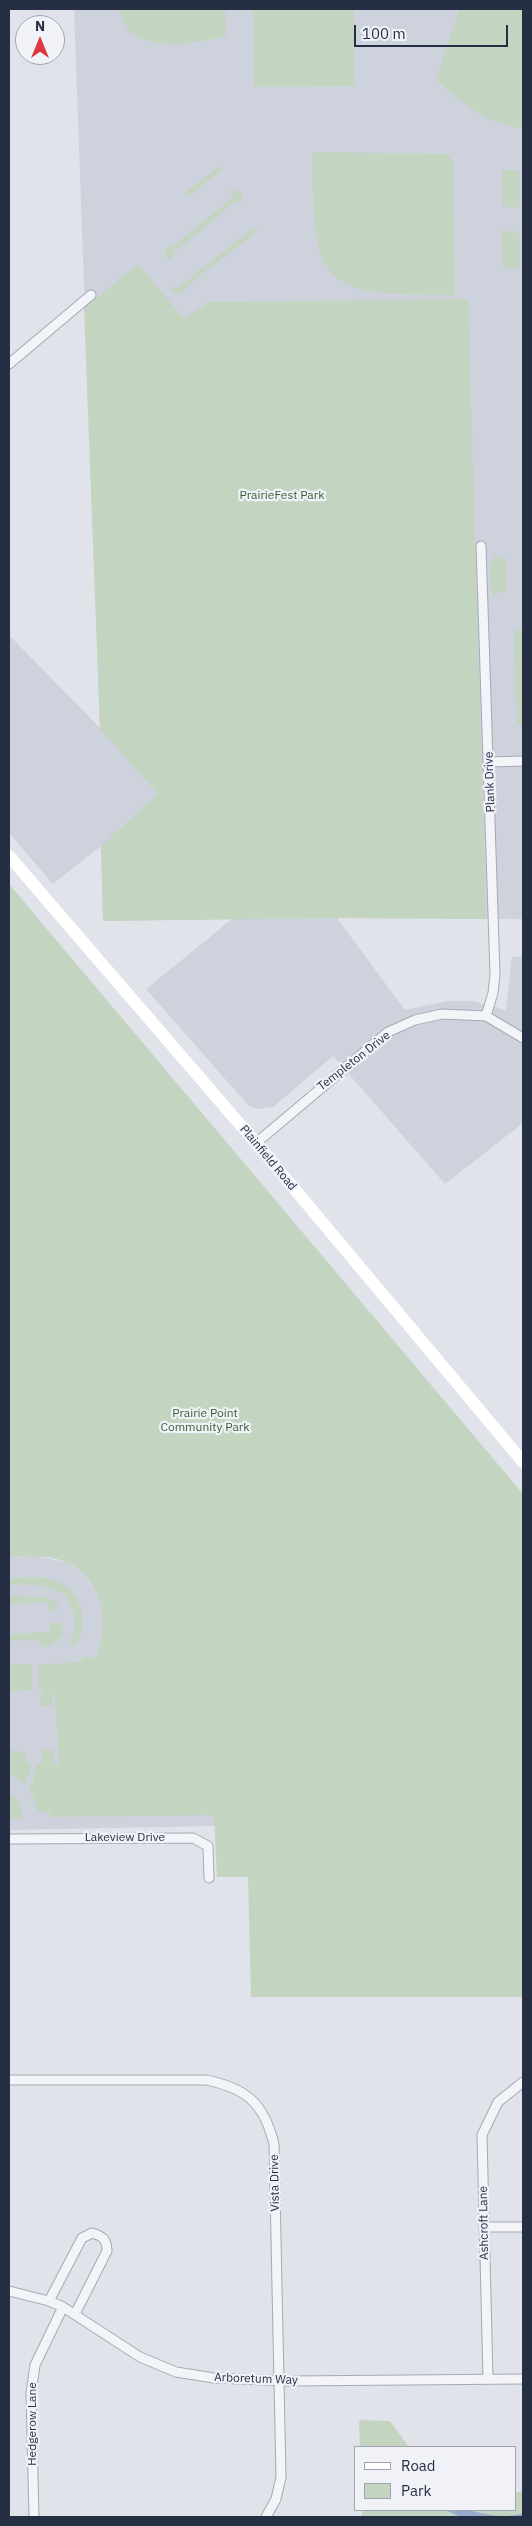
<!DOCTYPE html>
<style>
body{margin:0}
#map{position:relative;width:532px;height:2526px;overflow:hidden;background:#e0e3ea;font-family:"IBM Plex Sans",sans-serif}
canvas{display:block}
.frame{position:absolute;inset:0;border:10px solid #262e44;pointer-events:none}
.legend{position:absolute;left:354px;top:2446px;width:162px;height:65px;box-sizing:border-box;background:#f0f2f8;border:1px solid #9fa4b0;margin:0;padding:6px 9px;list-style:none;font-size:15px;color:#262e44}
.legend li{display:flex;align-items:center;gap:10px;height:25px}
.legend b{width:25px;border:1px solid #9fa4b0}
.north{position:absolute;left:15px;top:15px;width:50px;height:50px;box-sizing:border-box;background:#f0f2f8;border:1px solid #9fa4b0;border-radius:50%;rotate:0deg;font-size:14px;font-weight:700;line-height:20px;text-align:center;color:#262e44}
.north::after{content:'';display:block;margin:auto;width:18px;height:22px;background:#dd3740;clip-path:polygon(50% 0,100% 100%,50% 72%,0 100%)}
.scale{position:absolute;left:354px;top:25px;width:154px;height:22px;box-sizing:border-box;border:2px solid #262e44;border-top:0;padding-left:6px;font-size:15px;line-height:18px;white-space:nowrap;color:#262e44;-webkit-text-stroke:4px #f0f2f8;paint-order:stroke}
</style>
<div id="map">
<canvas width="532" height="2526"></canvas>
<div class="frame"></div>
<ul class="legend">
<li><b style="height:6px;background:#fff"></b>Road</li>
<li><b style="height:14px;background:#c3d5c0"></b>Park</li>
</ul>
<div class="north">N</div>
<div class="scale">100 m</div>
</div>
<script>
const ctx = document.querySelector('canvas').getContext('2d');
ctx.lineJoin = 'round';
function paint(path, color) {
  ctx.fillStyle = color;
  ctx.fill(path, 'evenodd');
}
function stroke(path, color, width, dash) {
  ctx.strokeStyle = color;
  ctx.lineWidth = width;
  ctx.lineCap = dash ? 'butt' : 'round';
  ctx.setLineDash(dash || []);
  ctx.stroke(path);
}
function drawText(font, color, halo, rows, align = 'center') {
  ctx.font = font + ' "IBM Plex Sans",sans-serif';
  ctx.lineWidth = 4.5;
  ctx.setLineDash([]);
  ctx.textBaseline = 'middle';
  ctx.strokeStyle = halo;
  ctx.fillStyle = color;
  for (const [text, x, y, turn = 0] of rows) {
    ctx.save();
    ctx.translate(x, y);
    ctx.rotate((+turn || 0) * Math.PI / 180);
    ctx.textAlign = isNaN(turn) ? turn : align;
    if (halo) ctx.strokeText(text, 0, 0);
    ctx.fillText(text, 0, 0);
    ctx.restore();
  }
}
const built = new Path2D(`
 M74,9H523V919L337,918L405,1010L447,1001H472L506,1010L512,957H523V1123L445,1184L333,1056L273,1107L257,1109L248,1105L146,989L232,919L103,921L101,846L53,884L9,833V635L100,728Z
 M37,1556L68,1563L83,1574L94,1588L100,1601L104,1620L99,1650L93,1663L209,1661L215,1826L9,1830V1557Z`);
const green = new Path2D(`
 M119,9H225L226,36C198,42 153,53 129,30C124,25 122,16 119,9Z
 M253,9H354L355,86L254,87Z
 M459,9H523V128C488,125 461,103 436,79Z
 M312,152L447,154L453,161L455,295C317,296 314,286 312,152Z
 M220,166L221,170L190,196L186,195V192Z
 M502,170H519L520,207H503Z
 M233,189L242,194V203L237,201L174,252L172,260L167,258L164,253L167,248L176,244L233,197L230,192Z
 M252,229L257,230L255,233L198,277L180,294H176L172,290V286L176,289Z
 M502,231H519L520,268H503Z
 M138,264L184,319L209,302L468,299L486,919L337,918L103,921L101,846L158,794L100,729L84,308Z
 M495,556L506,559V591L492,595L489,567Z
 M514,630H523V724L517,725Z
 M9,884L523,1494V1997H251L248,1877H217L214,1815L50,1817V1812H38L34,1798L28,1788L33,1781L37,1764L42,1763V1750H53L54,1763H59L55,1693H52V1706H41L40,1693H44L38,1686V1665L78,1662L87,1656L95,1659C111,1623 103,1577 63,1561C46,1555 27,1556 9,1557Z
 M38,1577C49,1579 60,1581 68,1588C83,1602 89,1629 75,1645L70,1644C78,1623 76,1610 62,1592L39,1585H9V1578Z
 M9,1596L47,1597L57,1603L58,1608L55,1611H49L47,1602L9,1604Z
 M55,1622L61,1623L64,1629C60,1640 54,1646 42,1647L40,1640L9,1641V1634L49,1632V1624Z
 M32,1664L33,1690L9,1691V1665Z
 M18,1750L25,1753V1763H30V1771L24,1784L9,1774V1751Z
 M9,1792L20,1804L23,1818H9Z
 M362,2420L390,2421L409,2447H360L359,2422Z
 M523,2491V2517H362V2510H516V2493Z`);
const water = new Path2D(`
 M445,2510C453,2510 462,2508 469,2510C487,2515 505,2519 523,2513V2517H461Z`);
const minor = new Path2D(`
 M9,364L91,295
 M481,546L495,975L493,993L486,1016
 M490,762L523,761
 M256,1143L388,1032L415,1020L442,1014L486,1016L523,1038
 M9,1839L193,1838L208,1846L209,1878
 M9,2080H207C248,2089 264,2104 274,2144L281,2477L276,2499L266,2517
 M484,2227H523
 M9,2291L49,2301L63,2307L140,2357L176,2372L214,2378L290,2381L523,2379
 M49,2301L82,2238L92,2233C103,2236 107,2240 107,2251L75,2314
 M488,2379L482,2135L498,2102L523,2082
 M34,2517L31,2393L35,2365L63,2307`);
const secondary = new Path2D(`
 M9,856L256,1143L523,1462`);
const parkNames = [
 ["PrairieFest Park",282,496],
 ["Prairie Point",205,1414],
 ["Community Park",205,1428]
];
const streetNames = [
 ["Plank Drive",490,782,-92],
 ["Templeton Drive",354,1061,-38],
 ["Plainfield Road",268,1158,50],
 ["Lakeview Drive",125,1838],
 ["Vista Drive",275,2183,-91],
 ["Ashcroft Lane",484,2223,-91],
 ["Arboretum Way",256,2379,2],
 ["Hedgerow Lane",33,2424,-90]
];
paint(built, '#cdd2dd');
paint(green, '#c3d5c0');
paint(water, '#97acce');
stroke(minor, '#a4a9b5', 11);
stroke(minor, '#f3f4f8', 9);
stroke(secondary, '#fff', 12);
drawText('12px', '#366132', '#f0f2f8', parkNames);
drawText('12px', '#262e44', '#f0f2f8', streetNames);
</script>
